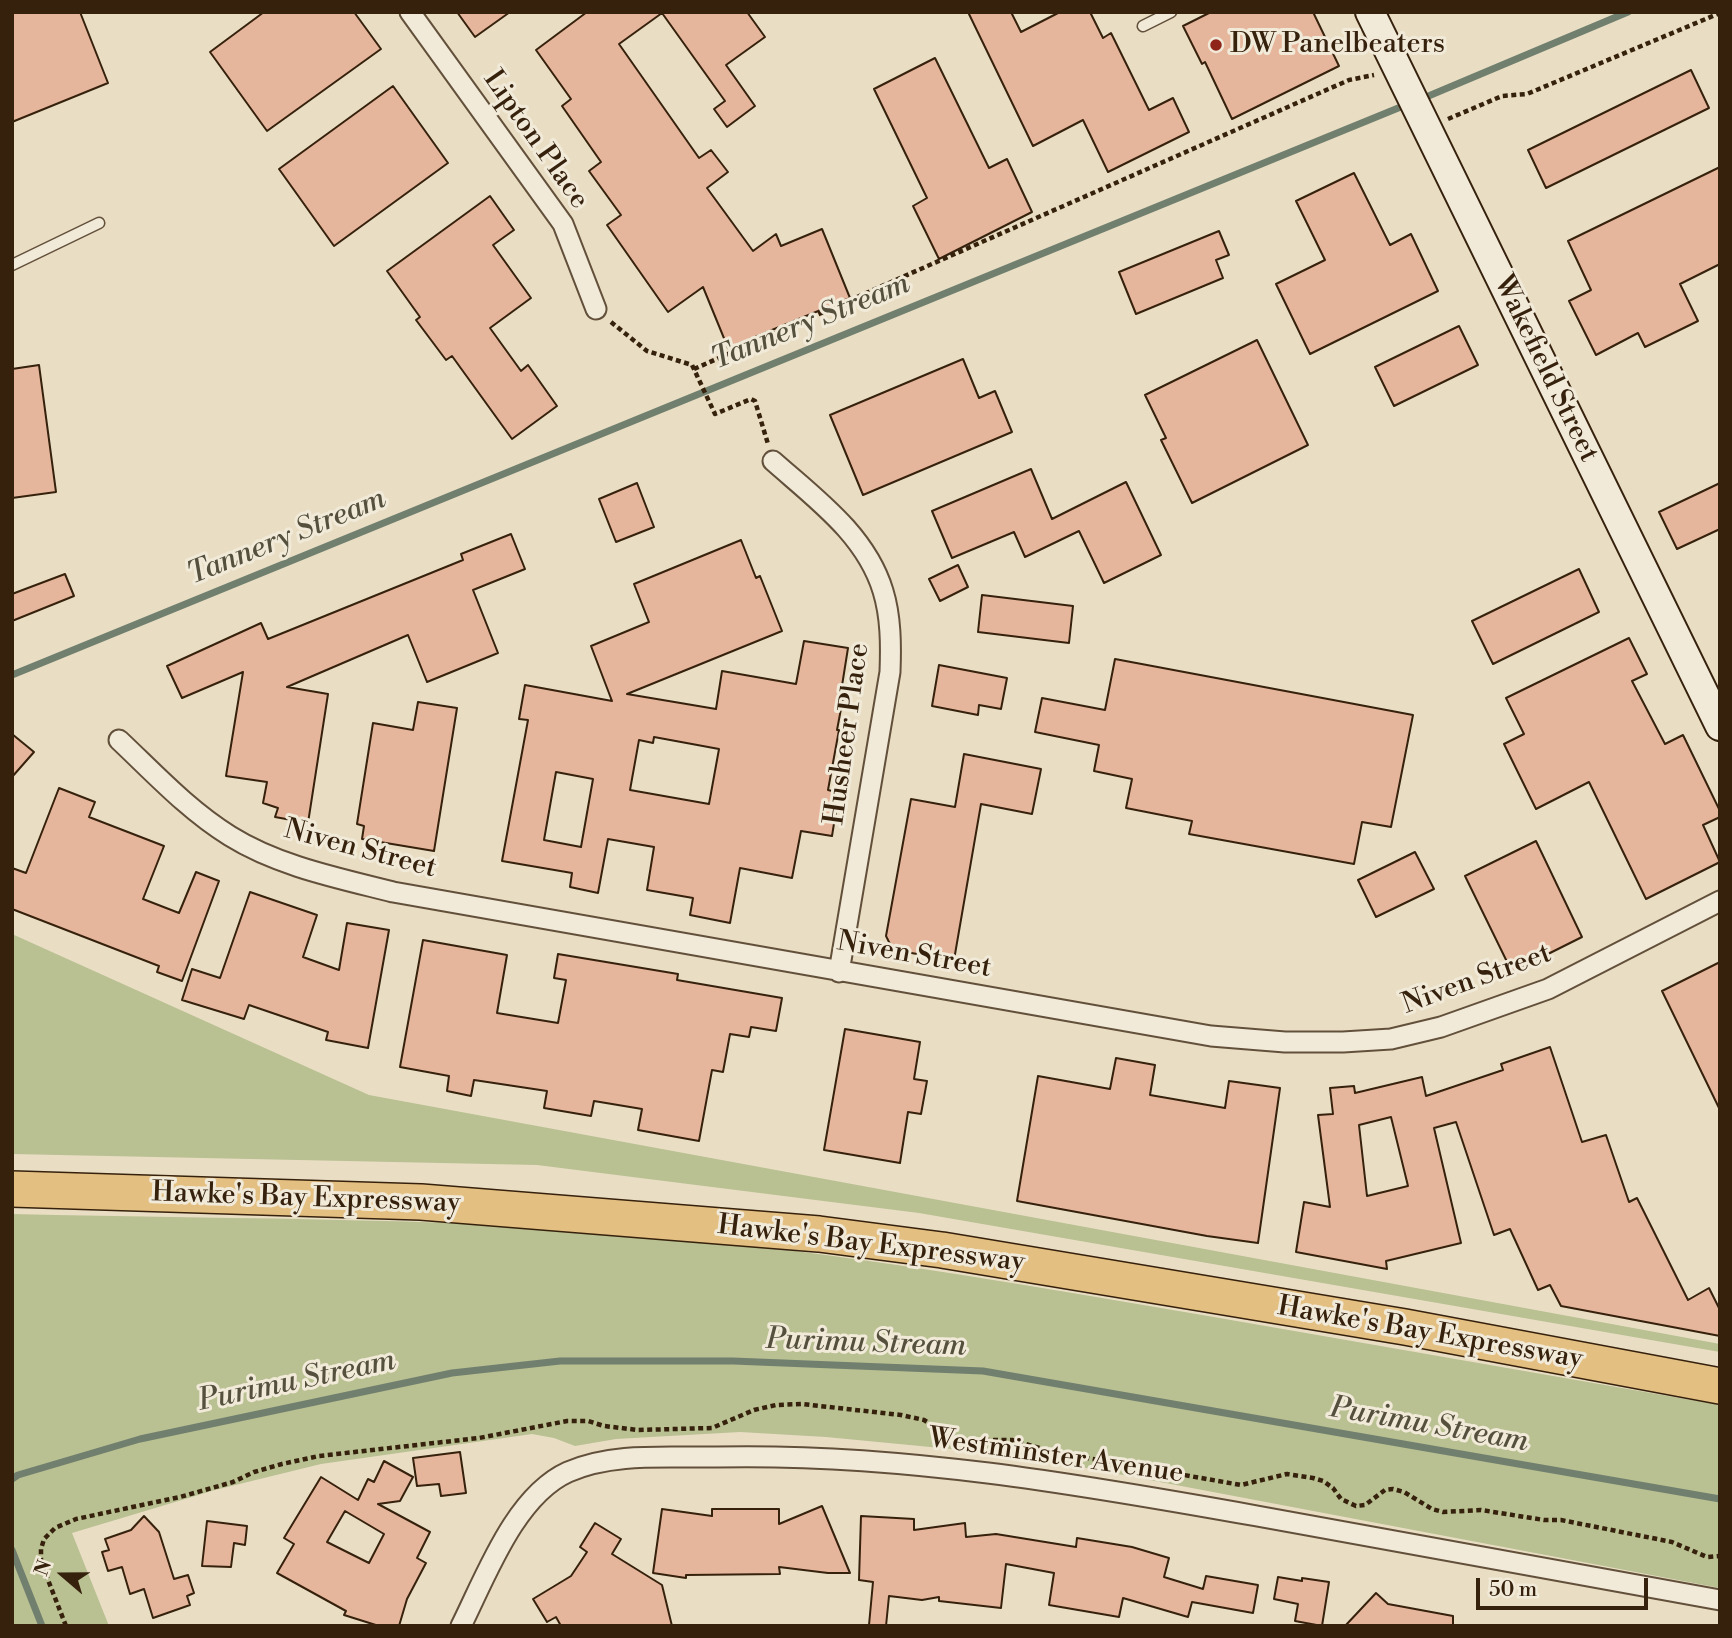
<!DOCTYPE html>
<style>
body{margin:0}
#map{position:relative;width:1732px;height:1638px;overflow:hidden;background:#e9dec4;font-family:"Libre Bodoni",serif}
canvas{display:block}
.frame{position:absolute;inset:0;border:14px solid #36210d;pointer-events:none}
.north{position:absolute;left:28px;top:1540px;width:70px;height:70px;-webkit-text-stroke:5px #f1ead9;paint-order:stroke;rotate:290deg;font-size:19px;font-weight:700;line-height:28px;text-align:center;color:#36210d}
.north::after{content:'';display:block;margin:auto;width:24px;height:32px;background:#36210d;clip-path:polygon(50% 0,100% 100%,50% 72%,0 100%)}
.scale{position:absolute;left:1476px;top:1578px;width:172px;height:32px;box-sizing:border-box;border:4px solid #36210d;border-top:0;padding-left:9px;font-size:21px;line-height:24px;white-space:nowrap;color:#36210d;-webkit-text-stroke:5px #f1ead9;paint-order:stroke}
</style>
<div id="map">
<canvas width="1732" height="1638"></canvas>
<div class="frame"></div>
<div class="north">N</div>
<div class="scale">50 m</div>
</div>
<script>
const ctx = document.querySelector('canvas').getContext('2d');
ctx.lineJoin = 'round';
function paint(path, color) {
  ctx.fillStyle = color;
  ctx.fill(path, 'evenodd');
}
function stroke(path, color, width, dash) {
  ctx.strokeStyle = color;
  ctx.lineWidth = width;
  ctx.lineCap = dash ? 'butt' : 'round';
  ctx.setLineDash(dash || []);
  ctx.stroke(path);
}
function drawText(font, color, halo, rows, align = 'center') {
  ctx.font = font + ' "Libre Bodoni",serif';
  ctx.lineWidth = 6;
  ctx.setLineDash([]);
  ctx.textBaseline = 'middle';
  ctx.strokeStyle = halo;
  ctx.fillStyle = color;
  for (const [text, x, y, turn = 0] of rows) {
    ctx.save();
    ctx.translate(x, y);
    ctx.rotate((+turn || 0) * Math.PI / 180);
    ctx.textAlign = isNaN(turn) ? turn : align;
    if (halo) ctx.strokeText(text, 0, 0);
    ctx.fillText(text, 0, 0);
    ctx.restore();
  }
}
const green = new Path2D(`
 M12,934L369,1095L1720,1344V1352L919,1213L537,1165L12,1154Z
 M12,1214C245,1220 480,1216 712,1241C879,1259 1043,1288 1208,1316C1379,1346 1549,1375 1720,1405V1588L1065,1464L972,1451L826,1437L740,1432L616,1439L575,1446L554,1438L532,1434L321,1464L215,1490L72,1533L109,1626H12Z`);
const stream = new Path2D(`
 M1419,100L1628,12
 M12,675L1408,104
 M12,1479L18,1475L140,1439L452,1373L560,1361H733L983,1371L1720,1499
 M12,1550L42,1626`);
const building = new Path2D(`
 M12,12H80L108,83L12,122Z
 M264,12H354L381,49L267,131L210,52Z
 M457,12H510L475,37Z
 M587,12H747L765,37L726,65L755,106L727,127L714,109L725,101L662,13L619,44L699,158L711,150L728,172L707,188L753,251L776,234L781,246L822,229L850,298L728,348L703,287L668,312L607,225L621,215L589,171L601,162L562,106L571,99L536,50Z
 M968,12H1011L1021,32L1060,12H1090L1103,38L1111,33L1149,110L1173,98L1189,132L1108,172L1083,120L1033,146Z
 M1211,12H1313L1339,66L1232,119L1205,62L1202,64L1183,26Z
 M935,58L989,168L1007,159L1032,212L939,259L913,206L927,198L874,89Z
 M1691,70L1709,108L1546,188L1528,150Z
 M393,86L448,163L334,246L279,169Z
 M1720,167V264L1680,284L1698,321L1645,347L1638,333L1596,355L1569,301L1591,290L1568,241Z
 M1354,173L1390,245L1411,234L1438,291L1310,354L1276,284L1325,260L1296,201Z
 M490,196L514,230L493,245L531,298L490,328L521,371L528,365L557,406L512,439L452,356L446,360L416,320L420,317L387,271Z
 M1219,231L1229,255L1216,260L1223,278L1136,314L1119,272Z
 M1459,326L1478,365L1394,406L1375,367Z
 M1257,340L1308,445L1192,503L1161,440L1166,438L1145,395Z
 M963,359L979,398L995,391L1012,432L863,495L830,415Z
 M39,365L56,492L12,498V369Z
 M1031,469L1052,519L1126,482L1161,555L1104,583L1079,531L1025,557L1014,532L952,558L932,511Z
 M637,483L654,527L616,542L599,499Z
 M1720,483V529L1677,549L1659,512Z
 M511,534L525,569L473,590L498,653L427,682L408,635L287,687L328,694L308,823L275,817L278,808L263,803L267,782L226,776L243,672L182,698L167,666L261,623L268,639L463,560L461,554Z
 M741,540L756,578L760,576L782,631L627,694L716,709L722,671L796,684L804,641L848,648L841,692L844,693L837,730H839L828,790L836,792L833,810L836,811L832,836L801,831L792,878L740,868L730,923L690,915L693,898L647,890L654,847L608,839L598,893L570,887L572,873L502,861L528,720L519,719L525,685L612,701L591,646L649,622L634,584ZM654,737L719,749L709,804L630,790L639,740L653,743ZM556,772L593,779L581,847L544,840Z
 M958,565L968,587L940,601L929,579Z
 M1579,569L1599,612L1493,664L1472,621Z
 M65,574L74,596L12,621V594Z
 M982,595L1073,606L1069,643L978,632Z
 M1629,638L1647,674L1632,681L1665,744L1683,735L1720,811V817L1703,825L1720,862L1646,899L1589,782L1536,809L1504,744L1524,734L1506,698Z
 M1115,659L1413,715L1391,827L1362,822L1354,864L1189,834L1192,821L1126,808L1132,779L1094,771L1099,745L1035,732L1042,698L1105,710Z
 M939,665L1007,678L1001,709L979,705L978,715L932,706Z
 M418,702L457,708L434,851L362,839L364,826L357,824L373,723L413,730Z
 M12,734L34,752L12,777Z
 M964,754L1041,769L1032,814L981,804L954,960L893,950L886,936L911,799L955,807Z
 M59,788L95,802L89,817L164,846L143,899L179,913L196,872L219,881L182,981L157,972L159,966L12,909V868L26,873Z
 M1536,841L1582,937L1512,972L1465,876Z
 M1415,852L1434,889L1376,917L1358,880Z
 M250,892L317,915L303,957L339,970L347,923L389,930L368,1048L326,1040L328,1032L249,1005L244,1019L182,1000L192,969L220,978Z
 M423,940L507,955L497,1013L558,1023L566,980L554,978L558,954L678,974L677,980L782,998L776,1031L751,1027L749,1037L730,1034L723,1072L712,1070L699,1141L638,1130L642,1109L594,1101L591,1116L544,1108L547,1091L474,1080L471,1096L447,1091L449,1076L400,1067Z
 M1720,962V1110L1662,991Z
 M845,1029L920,1042L914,1079L927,1081L921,1114L908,1112L900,1163L824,1150Z
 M1550,1047L1582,1142L1606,1135L1629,1202L1637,1198L1688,1300L1709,1288L1720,1310V1336L1561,1306L1550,1285L1538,1290L1510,1229L1494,1235L1456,1122L1434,1128L1461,1243L1386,1261L1387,1269L1296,1252L1304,1202L1330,1207L1318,1115L1333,1114L1330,1088L1354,1086L1355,1093L1422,1077L1426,1096L1503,1070L1501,1064ZM1391,1117L1408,1186L1367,1196L1359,1125Z
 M1116,1058L1155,1065L1150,1095L1225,1108L1229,1081L1280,1088L1258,1243L1207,1236L1017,1201L1038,1076L1110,1089Z
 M460,1452L466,1493L441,1496L439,1484L417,1486L413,1458Z
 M384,1461L413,1477L400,1501L378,1504L430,1532L417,1558L426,1563L407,1599L399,1626H379L344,1615L346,1611L277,1573L294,1544L284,1538L321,1477L358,1500L368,1479L374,1482ZM345,1511L384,1534L369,1563L327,1542Z
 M822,1506L850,1573H828L779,1567L780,1574L686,1575V1578L653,1573L662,1509L712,1516V1509H779V1524Z
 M144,1516L159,1532L174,1579L188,1575L194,1593L187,1596L190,1605L153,1618L144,1589L130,1594L122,1567L108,1571L102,1552L109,1550L105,1539L131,1530Z
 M861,1516L914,1519V1530L965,1523L966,1537L996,1534L1076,1547L1077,1538L1132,1547L1169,1558L1164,1577L1203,1589L1206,1576L1258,1585L1253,1613L1192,1602L1188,1617L1123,1598L1119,1617L1049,1605L1054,1573L1006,1564L1001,1608L939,1601V1597L922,1600L889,1596L886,1626L869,1625L873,1582L859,1580Z
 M207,1521L247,1526L245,1545L234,1543L231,1567L202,1566Z
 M595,1523L621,1539L612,1554L662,1585L672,1626H561L556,1617L547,1622L533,1599L571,1576L587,1552L580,1547Z
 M1278,1577L1302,1581V1578L1329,1582L1322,1626L1295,1621L1298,1604L1274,1599Z
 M1376,1593L1388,1604L1453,1616V1626H1345Z`);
const path = new Path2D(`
 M1448,119L1502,96L1527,94L1720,13
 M611,322L647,351L692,365L715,414L751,399L755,401L768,444
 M694,369L1349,80L1374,75
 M66,1626L41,1562V1549L44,1539L55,1528L76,1519L180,1497L233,1482L254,1472L282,1464L319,1456L479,1438L567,1421H588L604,1426L638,1430L712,1428L754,1410L776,1405L802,1404L901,1415L924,1420L956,1440H1012L1053,1452L1241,1485L1287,1474L1313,1478L1323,1481L1333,1488L1341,1499L1356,1506L1365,1505L1385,1490L1393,1489L1404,1492L1432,1509L1443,1512L1481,1510L1544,1520H1561L1672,1542L1707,1557L1720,1556`);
const lane = new Path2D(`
 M1143,26L1171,12
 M12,265L99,223`);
const street = new Path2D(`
 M410,12L563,224L596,309
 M773,461C816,499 866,535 883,591C891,617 891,645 890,672L839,972
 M119,740C154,773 188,810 230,836C278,866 338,878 393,892L1211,1036L1285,1042H1343L1391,1039L1441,1027L1548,989L1720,901
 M461,1626C486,1576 515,1496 568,1472C613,1452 668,1458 716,1457C899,1453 1078,1484 1257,1516C1411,1544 1565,1572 1720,1600`);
const secondary = new Path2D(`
 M1370,12L1720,726`);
const highway = new Path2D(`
 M12,1189L421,1202L819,1234L942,1250L1405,1327L1720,1386`);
const markers = [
 [1216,45,7,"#8f2418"]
];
const poiNames = [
 ["DW Panelbeaters",1230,45]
];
const streetNames = [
 ["Lipton Place",535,140,55],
 ["Wakefield Street",1545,369,64],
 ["Husheer Place",848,734,-82],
 ["Niven Street",360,850,15],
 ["Niven Street",914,956,10],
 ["Niven Street",1477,980,-20],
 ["Hawke's Bay Expressway",306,1199,2],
 ["Hawke's Bay Expressway",871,1245,7],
 ["Hawke's Bay Expressway",1430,1334,10],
 ["Westminster Avenue",1056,1457,8]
];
const waterNames = [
 ["Tannery Stream",811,323,-22],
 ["Tannery Stream",287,538,-22],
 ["Purimu Stream",866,1344,2],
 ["Purimu Stream",297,1382,-12],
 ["Purimu Stream",1429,1426,10]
];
paint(green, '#b9c092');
stroke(stream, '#717f6e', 7);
paint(building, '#e6b69c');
stroke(building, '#36210d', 2);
stroke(lane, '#63503b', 13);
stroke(street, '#63503b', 23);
stroke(secondary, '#36210d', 32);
stroke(highway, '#36210d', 38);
stroke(path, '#36210d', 4.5, [5, 3.5]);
stroke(lane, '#f1ead9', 10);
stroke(street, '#f1ead9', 19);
stroke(secondary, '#f1ead9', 28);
stroke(highway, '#e4bf82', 35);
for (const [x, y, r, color] of markers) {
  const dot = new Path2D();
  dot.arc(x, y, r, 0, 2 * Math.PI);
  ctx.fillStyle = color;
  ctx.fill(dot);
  stroke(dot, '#f1ead9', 2.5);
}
drawText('28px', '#36210d', '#f1ead9', poiNames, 'left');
drawText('28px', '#36210d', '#f1ead9', streetNames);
drawText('italic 30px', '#54503d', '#f1ead9', waterNames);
</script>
